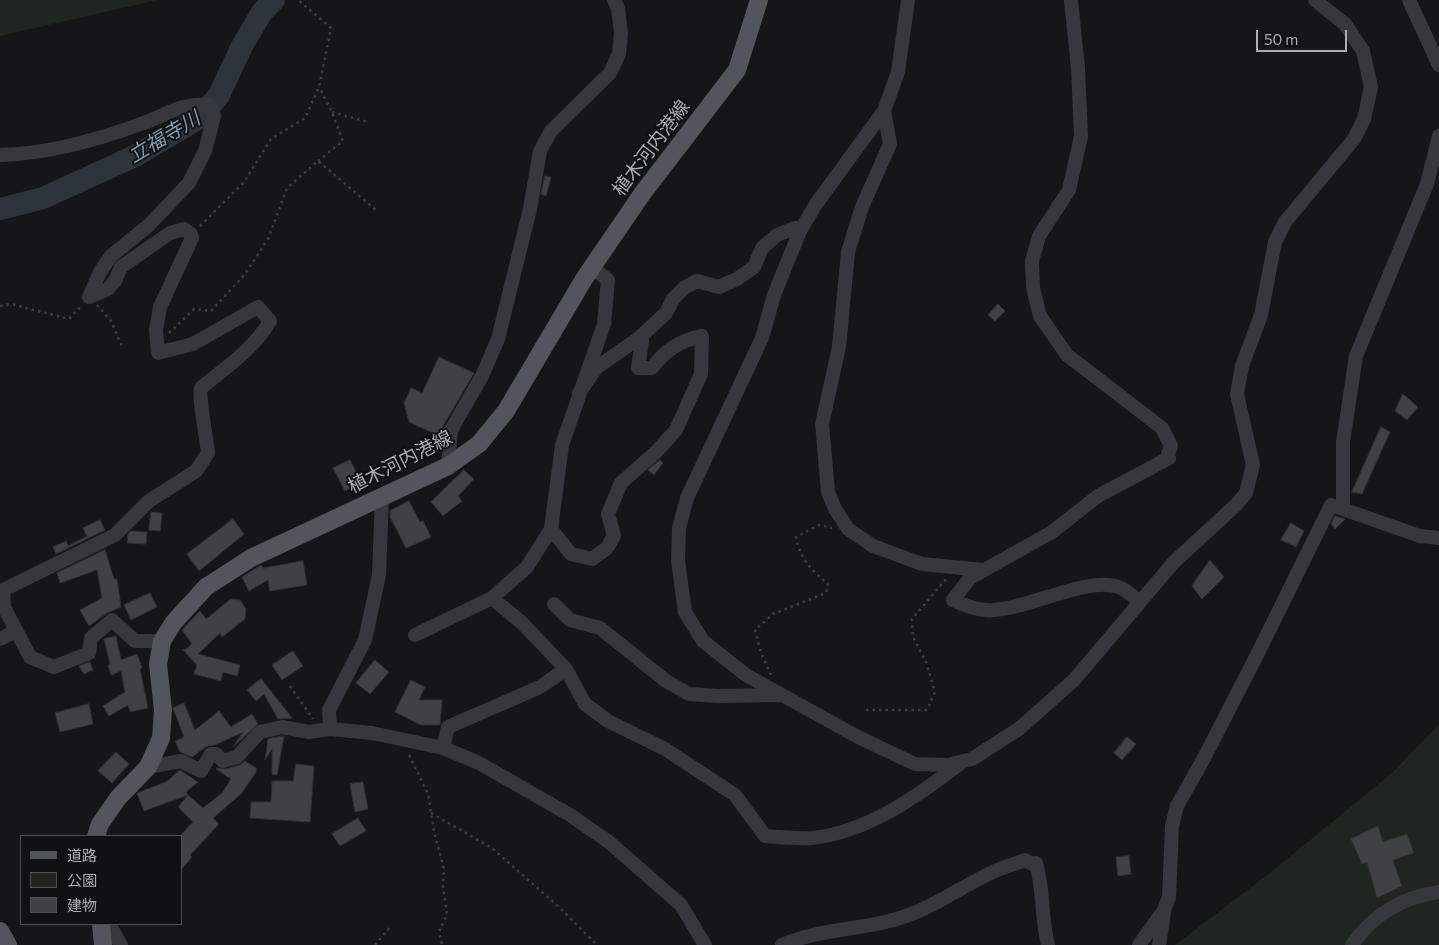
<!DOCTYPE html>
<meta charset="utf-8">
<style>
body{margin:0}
#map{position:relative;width:1439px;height:945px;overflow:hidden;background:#161618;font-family:Commissioner,"Noto Sans JP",sans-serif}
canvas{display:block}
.legend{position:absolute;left:20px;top:835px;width:162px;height:90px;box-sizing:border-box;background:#111113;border:1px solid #4d4f55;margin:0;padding:6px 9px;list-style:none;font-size:15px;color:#a8adb8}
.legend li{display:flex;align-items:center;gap:10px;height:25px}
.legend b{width:25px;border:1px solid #4d4f55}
.scale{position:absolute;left:1256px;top:30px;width:91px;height:22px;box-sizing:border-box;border:2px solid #a8adb8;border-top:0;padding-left:6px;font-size:15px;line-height:18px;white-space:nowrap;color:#a8adb8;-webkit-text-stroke:4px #111113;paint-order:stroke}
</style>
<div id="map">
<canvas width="1439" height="945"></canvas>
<ul class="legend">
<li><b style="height:6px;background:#53555c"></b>道路</li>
<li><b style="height:14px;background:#1e261f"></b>公園</li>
<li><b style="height:14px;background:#404145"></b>建物</li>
</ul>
<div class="scale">50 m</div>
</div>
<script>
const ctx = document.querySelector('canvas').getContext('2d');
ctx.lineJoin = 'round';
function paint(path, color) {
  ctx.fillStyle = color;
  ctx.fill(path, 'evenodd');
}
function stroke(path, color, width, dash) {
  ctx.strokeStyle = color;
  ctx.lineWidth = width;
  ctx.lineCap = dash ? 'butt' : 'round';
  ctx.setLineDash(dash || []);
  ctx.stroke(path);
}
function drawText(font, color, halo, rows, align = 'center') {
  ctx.font = font + ' Commissioner,"Noto Sans JP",sans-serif';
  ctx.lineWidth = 4;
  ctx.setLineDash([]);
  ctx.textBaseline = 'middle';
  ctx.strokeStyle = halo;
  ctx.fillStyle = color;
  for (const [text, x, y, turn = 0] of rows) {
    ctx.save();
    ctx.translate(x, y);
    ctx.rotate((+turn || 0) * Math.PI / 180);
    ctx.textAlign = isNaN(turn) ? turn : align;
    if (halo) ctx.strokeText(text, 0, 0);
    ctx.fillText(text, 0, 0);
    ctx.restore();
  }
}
const green = new Path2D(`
 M0,0H157L0,36Z
 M1439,724V945H1175L1270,873L1393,772Z`);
const river = new Path2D(`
 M0,209L43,198L135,156L201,117L219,95L242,46L262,12L274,0`);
const building = new Path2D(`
 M545,176L551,177L546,196L541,194Z
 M998,304L1005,311L995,321L988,315Z
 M439,357L474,373L443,426L442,437L409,422L404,403L411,388L422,393Z
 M1403,394L1418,407L1407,420L1395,411Z
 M1381,427L1390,432L1362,494L1352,492Z
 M350,460L362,483L345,491L333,468Z
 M660,460L663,463L654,475L648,470Z
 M464,470L474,479L458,496L462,501L443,516L431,502Z
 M409,501L420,522L423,521L431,537L406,548L390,517V511Z
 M151,512L162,513L160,531L149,530Z
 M1335,516L1345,519L1335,529L1331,524Z
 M233,519L244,534L199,571L187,554Z
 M100,520L105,530L56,554L53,547L66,541L68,546L87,536L83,528Z
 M1291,523L1304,531L1296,547L1281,540Z
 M131,531L147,532L146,544L127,543L128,534Z
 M105,550L114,579H117L121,607L107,613L89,626L80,610L102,598L97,570L60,583L57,573Z
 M1210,560L1224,577L1202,599L1192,586Z
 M303,561L307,585L270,591L268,580L249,591L242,577L261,565L263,568Z
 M150,593L157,607L131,620L124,605Z
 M231,599L240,600L246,609L245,619L222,637L220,633L198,654L240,665L237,676L223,672L221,681L194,674L197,665L182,649L185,650L192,644L182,630L200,611L206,619Z
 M116,636L121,660L137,654L142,668L140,669L148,708L130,712L128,705L109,716L103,706L125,692L121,671L111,675L108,665L110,664L104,639Z
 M293,651L303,666L282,680L272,665Z
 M375,660L389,672L370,694L356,683Z
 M90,662L93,670L84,674L79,666Z
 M261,679L270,690L292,718L278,719L264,694L256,701L247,690Z
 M411,680L425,687L419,700H442L440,725H421L395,712Z
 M184,703L195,730L219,711L231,727L252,714L258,724L233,747L243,732L215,745L207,746L192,757L180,752L175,741L184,737L173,708Z
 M89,704L93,724L60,732L55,713Z
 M284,736L277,775L272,774V749L265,760L268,739Z
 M1127,737L1136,744L1122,760L1114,753Z
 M116,752L129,764L112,783L98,771Z
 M245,761L256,768V772L241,794L213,818L219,824L190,855L192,857L181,870V835L193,822L178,807L188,795L203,808L222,793L231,779L216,769L217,768L225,769L240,765Z
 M296,764L314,766L310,822L250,818L251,802H271L272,781H293Z
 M180,770L198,782L186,792L188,795L144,811L137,793L166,782Z
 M363,782L368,809L355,812L350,784Z
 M358,818L366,831L340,846L332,834Z
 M1378,826L1383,842L1407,834L1414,853L1393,860L1402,886L1377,898L1367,862L1362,864L1351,839Z
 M1129,856L1131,874L1118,876L1116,857Z`);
const path = new Path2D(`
 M332,112L368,122
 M318,161L343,141L332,112L319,87
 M200,226L244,182L271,139L305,118L319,87L331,28L298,0
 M97,305L111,321L123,349
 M0,306L11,304L69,319L82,305
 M169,333L194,309L211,311L245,274L268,239L287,188L318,161L376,210
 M771,675L761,653L755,630L773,614L826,593L828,584C810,568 801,561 796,537L819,525L832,528
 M290,686L313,719
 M866,710H927L935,692L926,662L913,637L912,619L947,578
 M409,755L428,794L434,832L444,869L443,887L447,914L439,932L442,945
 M431,813L492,848L560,908L597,945
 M375,945L391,926`);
const minor = new Path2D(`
 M908,0L898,72L884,111L816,204L800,231L774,295L762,338L687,498L679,528L678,561L685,612L703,641L746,675L858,737L915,764L948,765L972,759L1020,728L1074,680L1174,562L1237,504L1246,493L1253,465L1237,394L1242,366L1261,315L1275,242L1285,222L1354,139L1364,119L1371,87L1363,51L1345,24L1315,0
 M1071,0L1078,68L1081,136L1069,190L1039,236L1032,261L1033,288L1040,316L1067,355L1162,428L1171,446L1168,454L1169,458L1098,496L1052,532L970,578L953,600C963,605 974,609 986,610C1022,613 1090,573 1121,588C1128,591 1134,598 1140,602
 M1409,0L1439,65
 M884,111L890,144L862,207L848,252L839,347L822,424L828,492L835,509L848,529L873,546L922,564L983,570
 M0,155C47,154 97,140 141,124C170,114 177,103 210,105L214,116L205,151L189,183L149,225L111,256L100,272L89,297L108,289L115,281L121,267L170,233L184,229L191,234L192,238L160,307L156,330L158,353L193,344L258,307L270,321C254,349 225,368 201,388C198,396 207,440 208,453L196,471L149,501L115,535L3,590L4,607L30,657L54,667L89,653L91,638L112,620L135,641H162
 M639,338L666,313L673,299L684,288L697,281L719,287L737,279L754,267L762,248L777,235L795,228L800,231
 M448,466L451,430L482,376L498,339L530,209L540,151L551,131L610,73L619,54L621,33L618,8L614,0
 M1343,509V442L1356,356L1427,184L1439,136
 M551,529L571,554L592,559L607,548L614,536L608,514L621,483L657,451L676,430L701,374L702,336C681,340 664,351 652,368H638L642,341L639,338L596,368L579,393
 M492,598L522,623L566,669L585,704L608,721L665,749L735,795L765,836C780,837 797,839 812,838C868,832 918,796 962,762
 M554,604L570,620L600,628L666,681L689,694L718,696L781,695
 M415,635L492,598L527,567L551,529L562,445L604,324L608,280L592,267
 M0,639L16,631
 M330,729L329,710L365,640L379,575L382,496
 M443,748L448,727L540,687L566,669
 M148,767L181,761L201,771L211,754H216L223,761L237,757L260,732L282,727L309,732L330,729L372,733L443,748L479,763L570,815L609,842L681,905L705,945
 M109,924L121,945
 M782,945C818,929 859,930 897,919C932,909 960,887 993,872C1003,867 1015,864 1025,860L1032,864L1036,863C1044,890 1041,918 1048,945
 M1139,945L1164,910L1169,897L1172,826L1177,806L1204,758L1258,653L1331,505L1420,536L1439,538
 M1159,945L1164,913
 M1352,945C1372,915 1403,897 1439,892`);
const major = new Path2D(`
 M96,836L100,824L118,798L148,767L161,738L163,710L158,664L162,641L174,622L206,587L251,558L448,466L479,444L506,411L584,279L642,194L737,70L759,0
 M101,924L103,945
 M0,931L8,945`);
const streetNames = [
 ["植木河内港線",651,148,-53],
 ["植木河内港線",400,462,-27]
];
const waterNames = [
 ["立福寺川",164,137,-31]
];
paint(green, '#1e261f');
stroke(river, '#2c353c', 22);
paint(building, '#404145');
stroke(building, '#303034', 1);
stroke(path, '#3d3f44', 2.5, [2.5, 4]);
stroke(minor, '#37383d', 14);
stroke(major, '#53555c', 18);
drawText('19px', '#a8adb8', '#111113', streetNames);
drawText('italic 20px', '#7f9bb3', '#111113', waterNames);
</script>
